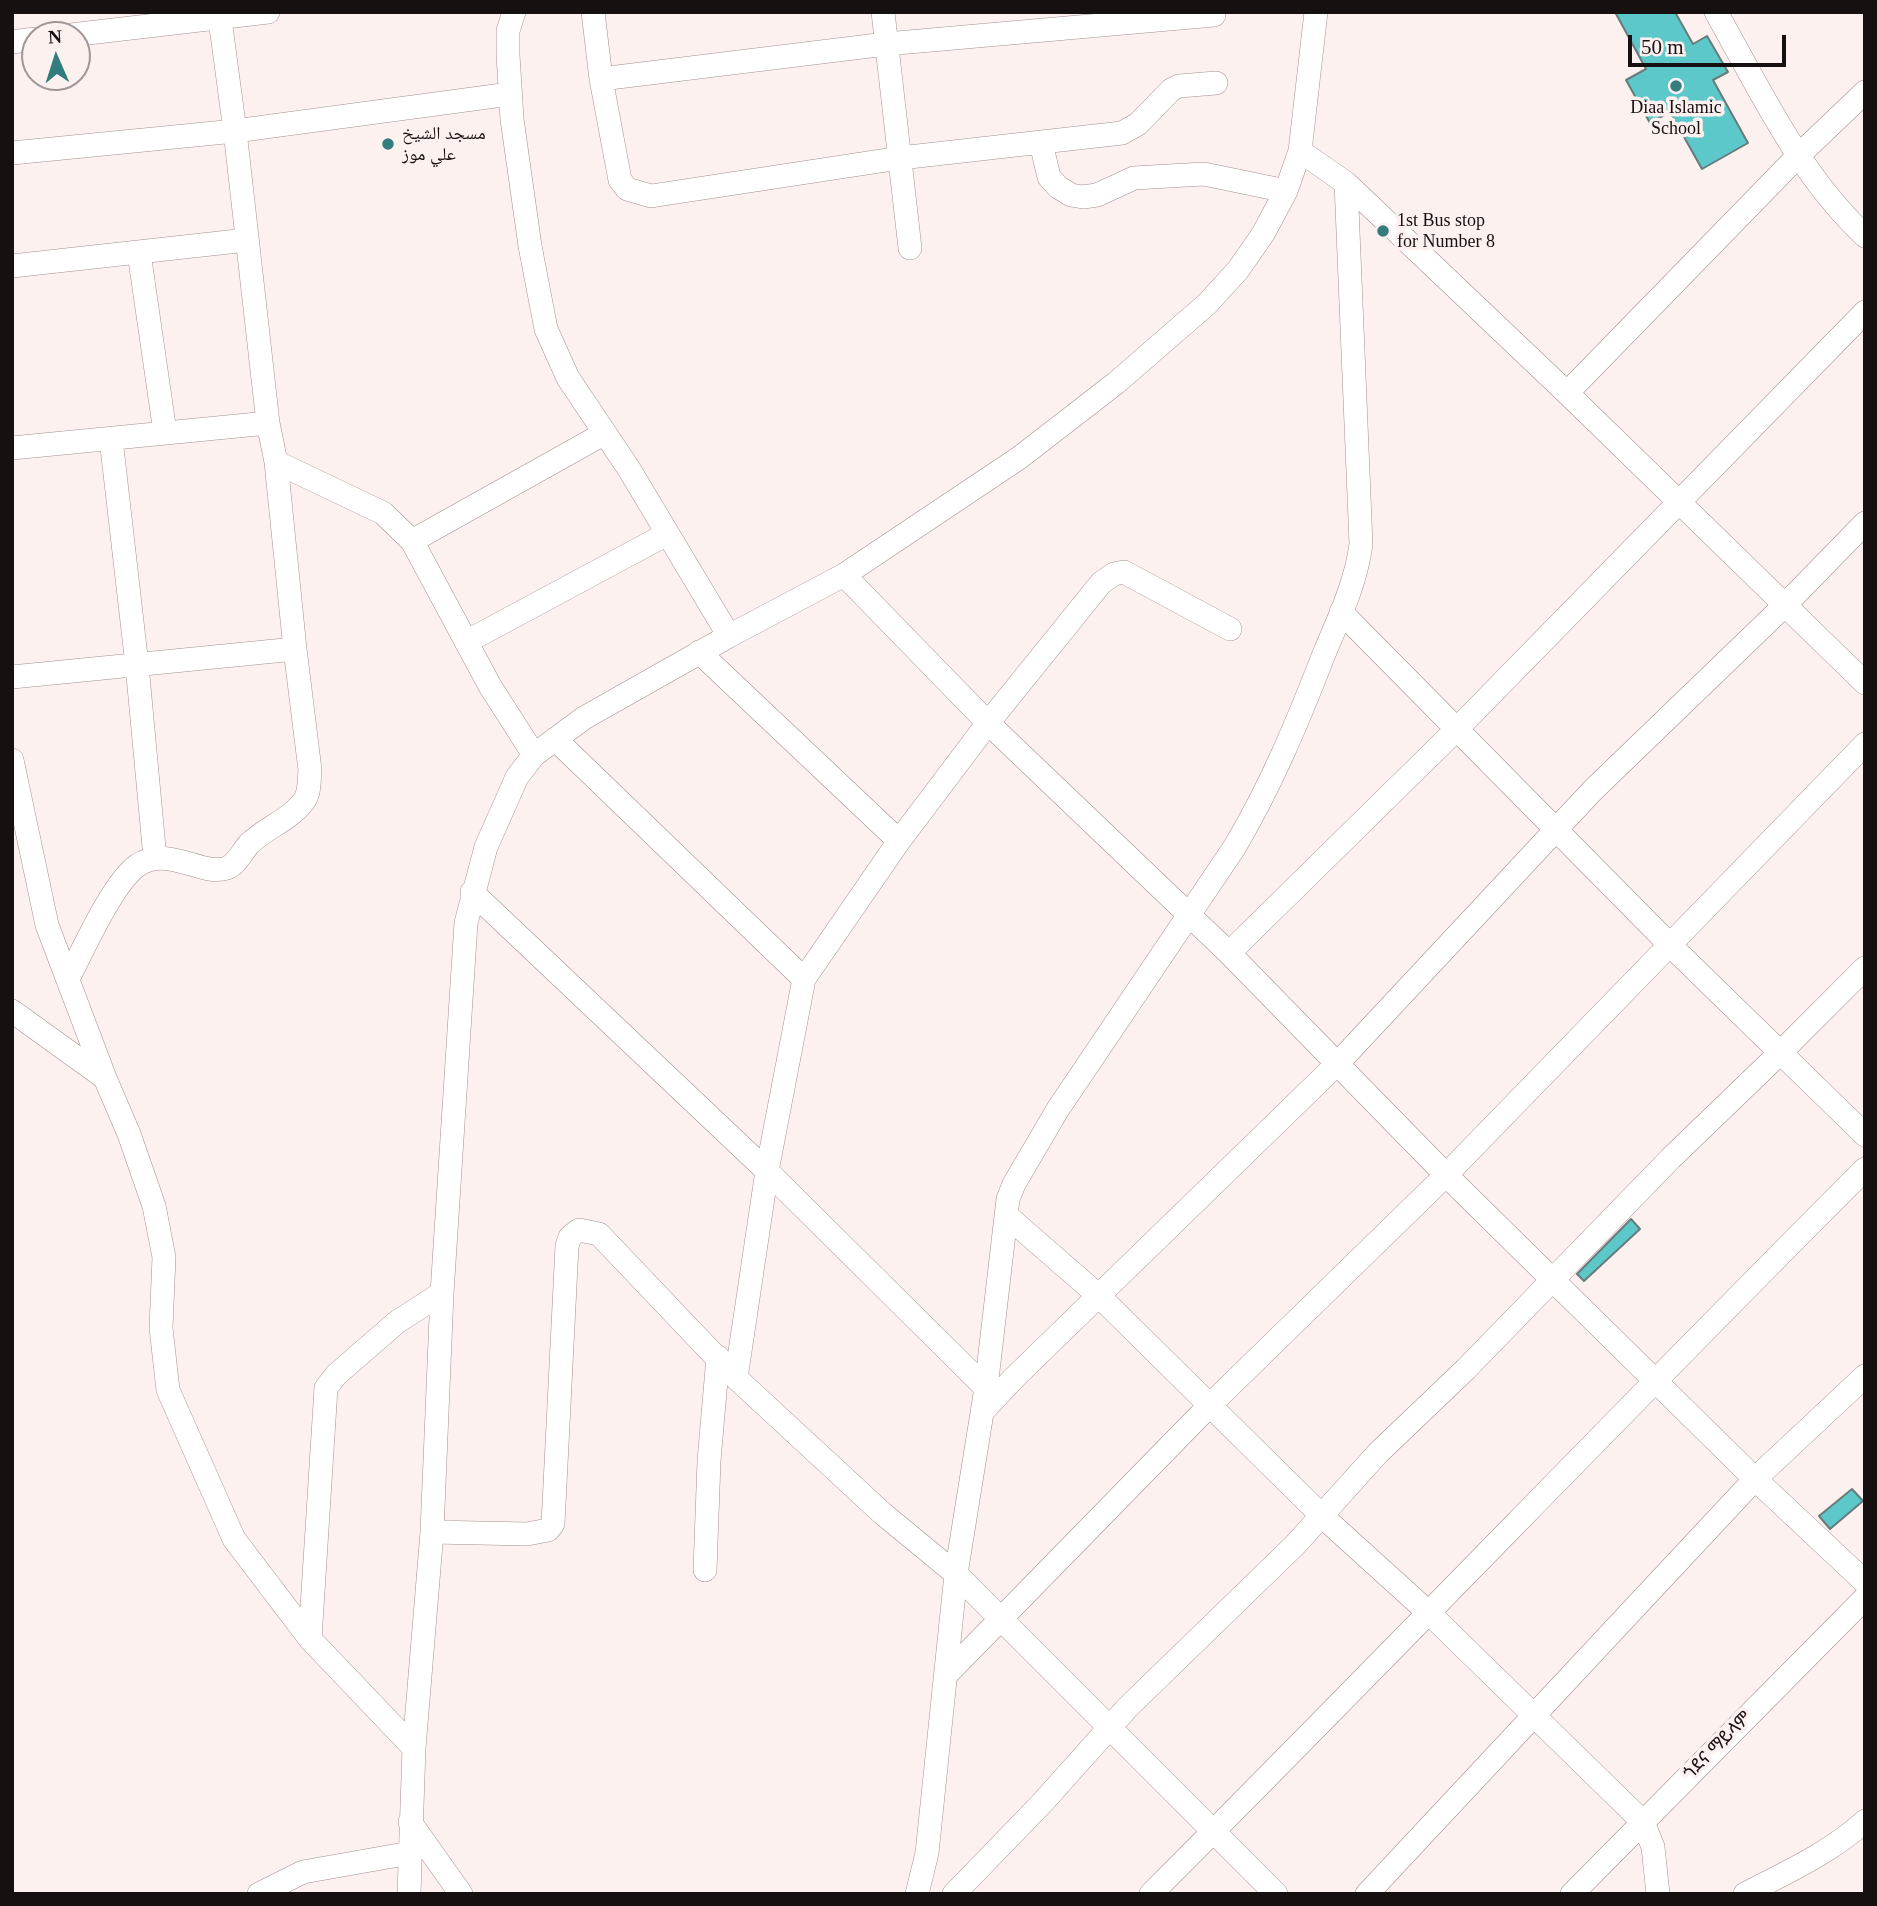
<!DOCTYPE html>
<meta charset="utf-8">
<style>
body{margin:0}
#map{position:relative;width:1877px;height:1906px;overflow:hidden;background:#fdf1f0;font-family:"Times New Roman",serif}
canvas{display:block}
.frame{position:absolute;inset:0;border:14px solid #171010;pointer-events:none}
.north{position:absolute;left:21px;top:21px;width:70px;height:70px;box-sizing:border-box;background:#fdf1f0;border:2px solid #a19796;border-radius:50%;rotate:357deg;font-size:19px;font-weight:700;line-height:28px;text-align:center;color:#171010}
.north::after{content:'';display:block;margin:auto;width:24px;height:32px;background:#347d7f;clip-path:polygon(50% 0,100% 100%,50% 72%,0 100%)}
.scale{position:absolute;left:1628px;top:35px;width:158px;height:32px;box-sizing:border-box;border:4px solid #171010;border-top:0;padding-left:9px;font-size:21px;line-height:24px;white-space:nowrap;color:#171010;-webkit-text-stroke:5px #fdf1f0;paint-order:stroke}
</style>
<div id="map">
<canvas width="1877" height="1906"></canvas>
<div class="frame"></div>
<div class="north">N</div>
<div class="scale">50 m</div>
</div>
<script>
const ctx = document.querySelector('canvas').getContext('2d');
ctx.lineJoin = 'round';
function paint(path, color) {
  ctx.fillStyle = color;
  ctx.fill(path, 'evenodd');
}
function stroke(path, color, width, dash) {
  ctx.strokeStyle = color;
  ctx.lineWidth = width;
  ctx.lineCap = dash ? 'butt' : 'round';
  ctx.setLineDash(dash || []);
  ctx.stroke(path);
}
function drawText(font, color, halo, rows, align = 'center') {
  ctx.font = font + ' "Times New Roman","Noto Naskh Arabic","Noto Sans Ethiopic",serif';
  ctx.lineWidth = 7;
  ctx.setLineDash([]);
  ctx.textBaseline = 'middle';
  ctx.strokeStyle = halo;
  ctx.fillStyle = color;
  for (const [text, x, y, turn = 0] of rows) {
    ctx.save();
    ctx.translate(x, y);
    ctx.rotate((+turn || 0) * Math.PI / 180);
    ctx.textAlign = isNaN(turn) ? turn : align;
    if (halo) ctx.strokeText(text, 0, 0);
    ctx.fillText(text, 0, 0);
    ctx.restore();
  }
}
const building = new Path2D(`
 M1615,12H1675L1693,44L1707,36L1728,72L1713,80L1748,143L1702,169L1670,112L1650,123L1626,80L1646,69Z
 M1631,1219L1640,1229L1584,1281L1577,1274Z
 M1852,1489L1863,1501L1830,1529L1819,1516Z`);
const minor = new Path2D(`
 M514,12L508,31V55L512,119L530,246L546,329L568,378L629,469L729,636
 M593,12L601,79L620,180L627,189L651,196L900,158L1122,133L1138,124L1171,90L1179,86L1216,83
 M883,12L910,248
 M1316,12L1300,151L1346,183L1567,393L1865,683
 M1716,12C1760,90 1799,174 1865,236
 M71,35L268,12
 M12,42L35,39
 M601,79L886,44L1214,15
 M1041,143L1049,177L1058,187L1071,195L1083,197L1097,195L1134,178L1204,174L1286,191
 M12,153L235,131L510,94
 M139,253L165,432
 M12,266L247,240
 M1567,393L1798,156L1865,92
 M111,439L137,665L155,858
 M12,448L268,423
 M276,462L383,513L412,541L490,686L534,755
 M412,541L605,433
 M844,575L988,723L1229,953L1446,1175L1755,1479L1865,1582
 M1341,612L1670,945L1865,1135
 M466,642L667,534
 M699,652L899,841
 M12,677L295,649
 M555,739L804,979
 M12,760L47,925L105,1078
 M472,892L767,1171L986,1388
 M1229,953L1456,730L1865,312
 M68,979C83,950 113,882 138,865C169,845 202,877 227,868C237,864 242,852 249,844C265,828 290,820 304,801C310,793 309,780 310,770L295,649L276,462L268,423L235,131L219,12
 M12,1011L105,1078L129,1134L154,1206L164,1257L161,1328L168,1390L234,1539L310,1639L414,1748
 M1006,1215L1099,1296L1322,1516L1429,1613L1643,1822L1653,1847L1658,1894
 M736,1378L767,1171L804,979L899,841L988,723L1101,583L1114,574L1124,572L1230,629
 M982,1412L1015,1377L1338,1063L1593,790L1785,605L1865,523
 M432,1532L527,1534L548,1530L553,1524L567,1246L570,1237L579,1230L599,1234L736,1378L882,1513L956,1574L1276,1894
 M705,1570L709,1461L718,1357
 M310,1639L326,1388L336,1375L397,1322L442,1293
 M946,1675L1209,1406L1446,1175L1865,744
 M410,1822L461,1894
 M259,1894L303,1872L410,1853
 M409,1894L414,1748L432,1532L442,1293L466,923L486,847L517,777L534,755L584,718L729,636L844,575L1019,458L1116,383L1207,304L1238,270L1263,234L1286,191L1300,151
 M917,1894L927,1853L956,1574L986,1388L1008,1199L1014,1184L1058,1109L1234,848C1271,786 1298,721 1324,654C1339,618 1356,583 1361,544L1346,183
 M954,1894L1043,1802L1128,1707L1295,1545L1378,1453L1466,1369L1671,1158L1780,1053L1865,968
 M1151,1894C1391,1654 1625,1409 1865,1169
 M1367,1894L1755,1479L1865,1376
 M1572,1894L1865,1598
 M1745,1894C1787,1872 1830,1853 1865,1821`);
const markers = [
 [1676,86,7,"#347d7f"],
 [388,144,7,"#347d7f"],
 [1383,231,7,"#347d7f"]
];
const poiNames = [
 ["Diaa Islamic",1676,108,"center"],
 ["School",1676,129,"center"],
 ["مسجد الشيخ",402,134],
 ["علي موز",402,155],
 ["1st Bus stop",1397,221],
 ["for Number 8",1397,242]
];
const streetNames = [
 ["ጎደና ማይላም",1718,1746,-45]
];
paint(building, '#5cc8ca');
stroke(building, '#687b7b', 2);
stroke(minor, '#a2908e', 24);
stroke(minor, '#fff', 23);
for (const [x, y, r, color] of markers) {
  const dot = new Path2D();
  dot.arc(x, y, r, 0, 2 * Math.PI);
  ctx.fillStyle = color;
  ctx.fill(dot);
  stroke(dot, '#fdf1f0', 2.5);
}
drawText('18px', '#171010', '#fdf1f0', poiNames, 'left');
drawText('18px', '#171010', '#fdf1f0', streetNames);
</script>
